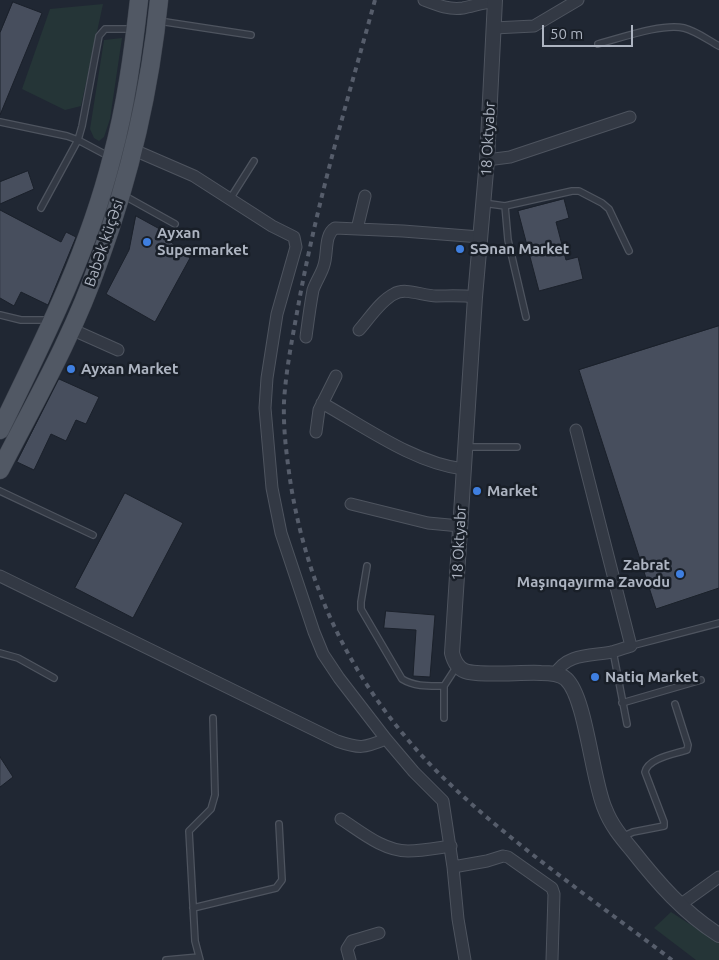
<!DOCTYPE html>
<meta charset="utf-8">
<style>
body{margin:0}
#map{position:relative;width:719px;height:960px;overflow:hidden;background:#202733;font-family:Ubuntu,sans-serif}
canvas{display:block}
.scale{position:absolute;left:542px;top:25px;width:91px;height:22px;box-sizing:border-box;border:2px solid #adb4c1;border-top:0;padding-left:6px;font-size:15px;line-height:18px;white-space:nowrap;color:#adb4c1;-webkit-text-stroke:4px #191f28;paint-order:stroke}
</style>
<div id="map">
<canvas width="719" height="960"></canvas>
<div class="scale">50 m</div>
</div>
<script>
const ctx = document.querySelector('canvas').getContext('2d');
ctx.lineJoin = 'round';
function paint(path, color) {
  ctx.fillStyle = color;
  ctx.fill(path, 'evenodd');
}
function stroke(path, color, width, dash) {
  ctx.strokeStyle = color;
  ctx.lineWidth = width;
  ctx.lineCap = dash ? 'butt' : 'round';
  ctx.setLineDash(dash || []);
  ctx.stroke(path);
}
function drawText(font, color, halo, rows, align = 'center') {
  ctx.font = font + ' Ubuntu,sans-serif';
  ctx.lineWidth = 5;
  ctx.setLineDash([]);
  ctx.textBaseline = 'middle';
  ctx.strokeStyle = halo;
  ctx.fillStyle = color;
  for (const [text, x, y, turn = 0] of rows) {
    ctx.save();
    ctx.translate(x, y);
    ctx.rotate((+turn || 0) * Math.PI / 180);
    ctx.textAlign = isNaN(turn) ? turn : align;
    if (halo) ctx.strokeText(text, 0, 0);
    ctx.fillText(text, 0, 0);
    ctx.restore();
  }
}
const green = new Path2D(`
 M103,4L81,106L65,110L22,89L50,9Z
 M122,38L110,119L104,137L99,141L94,138L90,129L104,40Z
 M671,912L719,943V960H696L654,928Z`);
const building = new Path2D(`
 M13,2L42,13L0,115V33Z
 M28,171L34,189L0,204V182Z
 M564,199L569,218L556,222L566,260L578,257L583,279L539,291L518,211Z
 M0,210L61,242L66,232L76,237L48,305L21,292L14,306L0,298Z
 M136,216L167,233L165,237L190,258L155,322L106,294L129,250Z
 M719,326V588L656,609L579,370Z
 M59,379L99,397L86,424L76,420L66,441L51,434L34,470L17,462Z
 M125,493L183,523L133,618L75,588Z
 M386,611L435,615L430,677L413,676L416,630L384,628Z
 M0,757L13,777L0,787Z`);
const service = new Path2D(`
 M159,21L251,35
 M598,44C621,38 662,23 684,28C696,31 708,40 719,46
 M0,122L67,136L78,140L110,157
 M123,195L175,224
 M230,199L254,161
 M483,203L505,206L508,240L526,317
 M505,206L572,191H579L602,203L609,209L629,251
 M41,208L78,140L82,126L99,36L105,29H134
 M0,315L21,320H50
 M467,447H517
 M0,491L93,535
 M367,566L361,602V609L402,679C415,687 429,686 444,686L457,666
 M631,646L719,623
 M613,651L627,724
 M0,653L18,658L54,678
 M622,703L701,680
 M444,718V686
 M622,837L633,832L664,826V822L645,772C648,758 675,754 687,750L688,745L675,704
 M193,908L276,888L282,880L279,824
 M166,960L199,957
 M200,960L195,941L189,831L211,809L215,795L213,718`);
const minor = new Path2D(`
 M424,0C437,5 449,10 463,8C474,6 484,2 495,2
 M494,28L534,26L578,0
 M134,150L194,176L272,226L294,237L296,247L277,314L267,378L265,408L272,488L281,533L314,632L323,654L339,678L386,739L414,772L443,801L453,867L458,919L465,960
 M487,160L510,157L630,117
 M357,229L365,196
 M71,329L118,350
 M359,330C369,319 380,301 394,294C405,287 423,296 436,296C449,296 461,295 475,297
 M306,337C308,322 310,306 313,290C316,281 322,273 324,265C328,253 324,235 335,228L403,231L480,237
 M322,403C365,427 414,463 463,469
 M316,432L319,410L336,376
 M351,504L428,523L460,526
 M0,576L337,741C360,749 364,748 386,739
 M555,674C567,653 591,656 612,652C618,650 625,648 631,646L576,430
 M341,819C360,831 383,851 408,851C422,851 437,848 451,846
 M453,867L487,861L503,856L508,857L552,888L554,894L552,960
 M680,905L719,877
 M350,960L347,949L352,941L379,933`);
const tertiary = new Path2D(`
 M495,0L487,160L475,297L452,653C454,661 457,668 465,671C478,676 523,672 541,673C549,673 559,673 566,679C586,697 592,780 605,809C611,825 622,838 632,850C658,883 684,913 719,935`);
const primary = new Path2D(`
 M0,430C43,342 88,253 112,157C126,105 133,53 139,0
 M0,470C35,402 74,334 99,261C130,176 150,91 159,0`);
const rail = new Path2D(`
 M375,0C348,98 319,195 300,296C294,330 286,367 284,402C283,430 287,459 291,486C308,587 348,672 415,748C436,772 460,794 484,815C544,866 609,912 672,960`);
const markers = [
 [147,242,5,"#3f7fe0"],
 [460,249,5,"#3f7fe0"],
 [71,369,5,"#3f7fe0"],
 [477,491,5,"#3f7fe0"],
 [680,574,5,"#3f7fe0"],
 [595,677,5,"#3f7fe0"]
];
const streetNames = [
 ["18 Oktyabr",488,139,-87],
 ["Babək küçəsi",104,243,-71],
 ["18 Oktyabr",459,543,-87]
];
const poiNames = [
 ["Ayxan",157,233],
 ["Supermarket",157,250],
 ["Sənan Market",470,249],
 ["Ayxan Market",81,369],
 ["Market",487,491],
 ["Zabrat",670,565,"right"],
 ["Maşınqayırma Zavodu",670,582,"right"],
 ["Natiq Market",605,677]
];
paint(green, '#253537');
paint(building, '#474e5d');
stroke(building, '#1b212b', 1);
stroke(service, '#4e545f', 8);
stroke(minor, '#4e545f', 13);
stroke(tertiary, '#4e545f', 16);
stroke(primary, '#3d434e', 19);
stroke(service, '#333944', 5.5);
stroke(minor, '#333944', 11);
stroke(tertiary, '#333944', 14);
stroke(primary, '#515864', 18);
stroke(rail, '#565d6b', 4, [5, 5]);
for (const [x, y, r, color] of markers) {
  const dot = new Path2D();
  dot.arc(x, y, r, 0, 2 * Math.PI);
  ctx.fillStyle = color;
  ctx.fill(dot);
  stroke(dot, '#191f28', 2);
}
drawText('15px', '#adb4c1', '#191f28', streetNames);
drawText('bold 15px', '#adb4c1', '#191f28', poiNames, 'left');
</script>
